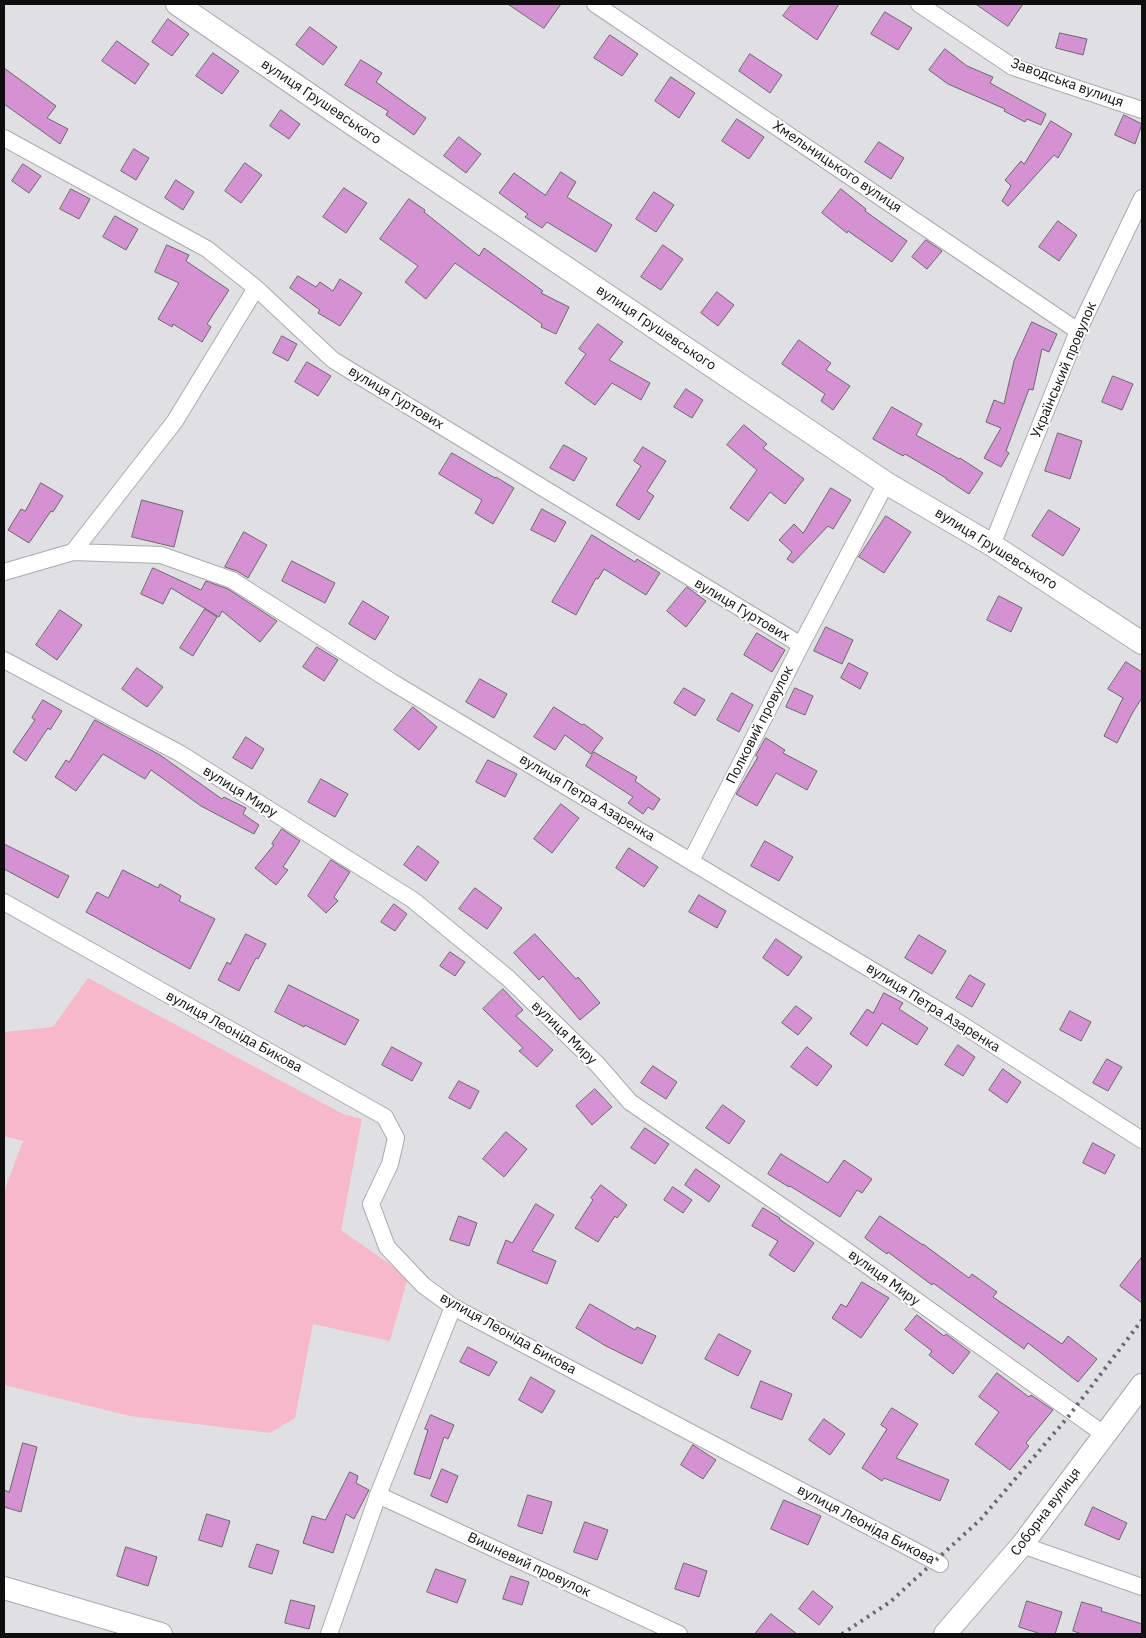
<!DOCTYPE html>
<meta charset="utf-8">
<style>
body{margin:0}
#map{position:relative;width:1146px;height:1638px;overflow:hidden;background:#e0dfe4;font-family:"IBM Plex Sans",sans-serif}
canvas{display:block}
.frame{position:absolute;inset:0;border:5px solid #0e0e0f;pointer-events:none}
</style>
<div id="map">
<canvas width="1146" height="1638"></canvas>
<div class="frame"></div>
</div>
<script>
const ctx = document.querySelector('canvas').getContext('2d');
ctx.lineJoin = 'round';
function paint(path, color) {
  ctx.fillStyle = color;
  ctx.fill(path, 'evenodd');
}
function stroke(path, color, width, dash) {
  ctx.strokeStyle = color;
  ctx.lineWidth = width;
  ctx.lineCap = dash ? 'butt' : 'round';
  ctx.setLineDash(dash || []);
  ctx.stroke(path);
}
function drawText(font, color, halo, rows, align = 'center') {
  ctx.font = font + ' "IBM Plex Sans",sans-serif';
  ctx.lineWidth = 4;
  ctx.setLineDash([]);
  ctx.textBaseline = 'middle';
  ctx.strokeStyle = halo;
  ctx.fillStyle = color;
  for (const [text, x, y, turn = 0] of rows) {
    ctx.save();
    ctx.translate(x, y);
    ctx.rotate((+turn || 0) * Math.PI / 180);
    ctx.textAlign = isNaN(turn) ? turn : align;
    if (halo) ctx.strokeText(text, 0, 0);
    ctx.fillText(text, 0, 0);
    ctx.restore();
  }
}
const green = new Path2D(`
 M88,978L343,1114L362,1119L341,1230L408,1277L390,1341L313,1324L295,1418L270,1433L130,1416L4,1385V1192L23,1141L4,1136V1032L53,1027Z`);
const building = new Path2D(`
 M508,4H561L544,28Z
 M792,4H839L817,40L783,16Z
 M976,4H1023L1008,26Z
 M885,12L912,28L898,50L871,34Z
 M168,19L189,34L172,56L152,42Z
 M310,27L337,47L323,65L296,45Z
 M1060,33L1087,39L1083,55L1056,48Z
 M610,35L638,54L622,76L594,58Z
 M117,41L149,64L135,84L102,61Z
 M945,49L967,66L993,77L990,83L1046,114L1041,125L1027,119L1025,122L1004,111L1005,109L948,84L929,70Z
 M213,53L239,71L222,94L196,76Z
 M750,54L782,75L770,93L739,71Z
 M361,60L382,73L376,82L426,118L414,135L386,115L388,111L345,85Z
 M4,68L56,106L47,118L68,129L60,144L4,104Z
 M671,77L695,93L679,118L655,101Z
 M281,110L300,124L289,139L270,126Z
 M1124,115L1142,124L1135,144L1115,135Z
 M737,119L764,137L749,159L722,141Z
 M1051,121L1072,134L1058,158L1054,155L1008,206L1002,201L1011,186L1005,180L1021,161L1024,164Z
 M459,137L481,154L466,173L444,156Z
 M879,142L904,158L891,179L865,162Z
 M134,149L149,158L136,180L121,171Z
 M245,163L262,175L241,203L225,191Z
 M23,164L41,176L29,193L12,181Z
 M561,172L576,182L567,197L612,225L596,252L547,222L542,228L525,217L528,214L499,193L514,173L545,195Z
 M176,180L194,192L183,210L165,198Z
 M344,188L367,203L346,233L323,217Z
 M71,189L90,199L79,219L60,209Z
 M841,189L866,209L865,211L907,241L892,262L848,231L847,233L822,213Z
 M654,192L674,205L656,232L636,219Z
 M409,199L425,210L424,212L479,256L484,248L543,291L541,293L569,307L556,334L541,327L542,324L455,263L426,299L405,282L418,266L380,239Z
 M115,216L138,229L126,250L103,237Z
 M1058,221L1077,235L1059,261L1039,247Z
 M926,240L942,251L927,269L912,257Z
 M167,245L189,255L186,261L229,290L207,324L211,327L202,342L173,324L172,327L158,319L179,283L155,272Z
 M663,245L683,259L661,290L641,277Z
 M298,276L316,287L320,282L333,291L340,279L362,293L340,326L318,313L320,310L290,288Z
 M717,292L734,305L718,326L701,313Z
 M1032,322L1057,334L1049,352L1042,349L1033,390L1029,389L1006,451L1009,453L1001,467L984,458L1001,428L986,422L994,400L1004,404L1014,361Z
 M598,324L623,342L609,360L650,383L641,400L612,383L595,405L565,383L586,354L579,349Z
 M282,336L297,344L288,361L273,353Z
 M799,340L831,363L826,370L850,386L833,410L821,401L825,394L782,364Z
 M307,362L331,376L318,396L295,382Z
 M1113,376L1133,384L1122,410L1102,402Z
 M686,389L703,400L692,418L674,407Z
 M892,407L922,424L916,435L959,459L960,458L983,473L969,494L946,479V478L905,454L903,456L873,439Z
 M744,425L767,444L763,448L804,479L785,504L770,492L748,521L730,508L757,470L727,445Z
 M1058,433L1082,441L1070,479L1045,471Z
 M564,445L587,458L574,481L550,468Z
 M643,447L666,461L647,491L654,496L639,520L616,505L641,466L634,461Z
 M452,453L495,478L496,477L514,488L493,524L475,513L482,500L439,474Z
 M41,483L63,496L53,512L51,511L29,543L8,530L21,509L25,511Z
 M831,488L851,500L833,529L828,526L793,563L787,559L792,552L779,540L794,524L803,533Z
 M142,500L183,511L174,547L132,537Z
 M542,509L566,522L555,542L531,530Z
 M1049,510L1080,529L1063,556L1032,536Z
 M886,516L911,532L884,573L859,557Z
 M244,532L267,545L248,578L237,571L225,567Z
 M592,535L635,562L637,559L660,573L646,595L604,569L598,579L596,578L576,615L552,602Z
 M292,561L335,583L325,603L282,581Z
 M153,568L201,590L206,581L228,589L277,621L260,642L222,611L219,617L171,588L163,604L141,594Z
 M687,587L706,601L686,627L667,611Z
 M999,596L1022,608L1011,632L987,620Z
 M363,601L389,617L375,640L349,624Z
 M205,609L217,617L193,656L180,648Z
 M60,610L82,625L57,660L36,645Z
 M826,627L853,640L842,664L814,651Z
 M757,633L785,650L772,672L744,655Z
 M317,647L338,660L324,681L303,667Z
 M1126,662L1142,672V698L1133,712L1117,743L1104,736L1123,698L1108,689Z
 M849,663L868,673L860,689L841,678Z
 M137,668L163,687L147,707L122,689Z
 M480,679L507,694L494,718L466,702Z
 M684,688L705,700L695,716L674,703Z
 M795,688L813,696L805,715L786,707Z
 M732,693L753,705L739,732L717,720Z
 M43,700L62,711L50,730L48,728L26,761L13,752L35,720L32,718Z
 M413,707L437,727L419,750L394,730Z
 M554,707L582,725L584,724L603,738L591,754L565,735L555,750L534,737Z
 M95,720L160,755L222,799L224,797L246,808L243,814L259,825L254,834L201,806L151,770L145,779L103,754L76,791L55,777L66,760L69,762Z
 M246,737L264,749L252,769L233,758Z
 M766,738L785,750L783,753L817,771L807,790L776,773L757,806L736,794L758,757L756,756Z
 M594,752L637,777L635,781L660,799L653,810L648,807L643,814L628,803L633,797L586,766Z
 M488,760L517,774L505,797L476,782Z
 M321,779L348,794L335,817L308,802Z
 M561,804L579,818L552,853L534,839Z
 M282,829L300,841L283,867L288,870L276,885L255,868L274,845L272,844Z
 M765,841L793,857L779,881L751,866Z
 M4,844L69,876L58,898L4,869Z
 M418,846L439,862L426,881L404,865Z
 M629,848L658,867L644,887L616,868Z
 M331,860L350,872L334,897L338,901L326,913L308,896Z
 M123,870L158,888L160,884L181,896L179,901L215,919L190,969L86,912L97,892L108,898Z
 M475,888L502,908L487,929L459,909Z
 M699,895L726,911L717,928L689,912Z
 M394,904L407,914L395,931L381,922Z
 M246,934L266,944L258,959L256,958L239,991L218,980L227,962L230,964Z
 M535,934L576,979L578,977L600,1003L580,1020L543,976L539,980L514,953Z
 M919,935L946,951L932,974L905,958Z
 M776,939L802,957L788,976L763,958Z
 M450,952L465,962L455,976L440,966Z
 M970,975L985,984L972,1007L956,998Z
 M289,985L359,1020L345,1045L305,1025L304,1027L275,1012Z
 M503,989L523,1010L516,1016L553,1050L537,1067L519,1051L523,1048L483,1009Z
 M884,993L903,1003L899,1009L928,1028L917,1045L882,1023L867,1046L850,1034L867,1009L873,1013Z
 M796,1006L812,1018L798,1035L782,1023Z
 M1070,1011L1091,1022L1081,1041L1060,1030Z
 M958,1045L975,1057L963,1076L945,1065Z
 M392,1047L422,1063L412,1081L382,1065Z
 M807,1047L832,1066L817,1086L791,1067Z
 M1107,1059L1122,1067L1108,1091L1093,1083Z
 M653,1066L677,1082L666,1099L641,1083Z
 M1003,1069L1021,1082L1007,1103L989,1090Z
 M459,1081L479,1091L470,1109L449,1098Z
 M595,1089L612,1107L592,1125L576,1106Z
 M723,1105L745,1121L729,1144L706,1128Z
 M645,1128L669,1144L655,1164L631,1148Z
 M506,1132L527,1149L504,1177L483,1159Z
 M1093,1143L1115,1155L1105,1174L1083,1163Z
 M781,1154L828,1183L844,1160L872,1179L862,1193L857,1190L840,1217L790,1186L789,1187L768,1174Z
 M696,1169L720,1186L709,1202L685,1185Z
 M601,1185L627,1205L617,1218L615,1216L598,1242L575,1228L593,1200L591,1198Z
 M673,1187L692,1200L683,1213L664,1200Z
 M536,1204L554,1215L532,1251L556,1261L547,1284L497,1263L506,1240L512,1243Z
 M763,1208L780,1218L779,1219L814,1243L794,1272L769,1255L778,1241L752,1226Z
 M459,1216L477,1223L469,1246L450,1240Z
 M880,1216L923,1245V1244L969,1278L972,1274L997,1292L993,1297L1062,1344L1068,1336L1097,1359L1078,1382L1028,1343L1024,1349L933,1283L932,1285L888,1252L887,1254L865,1238Z
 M1142,1257V1303L1120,1286Z
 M862,1282L889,1298L861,1338L832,1318L841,1304L846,1307Z
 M590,1304L635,1330L637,1327L656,1336L642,1364L606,1346L576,1328Z
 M917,1315L944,1336L946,1334L970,1352L953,1374L929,1355L932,1351L905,1330Z
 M719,1334L751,1351L738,1376L705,1359Z
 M468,1347L497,1362L489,1376L460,1362Z
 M997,1373L1029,1397L1031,1395L1053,1410L1026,1443L1029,1446L1010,1470L975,1444L999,1412L979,1397Z
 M531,1377L555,1391L542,1413L519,1400Z
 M761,1381L792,1394L782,1420L751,1408Z
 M892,1408L918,1424L896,1458L949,1480L940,1501L884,1478L882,1481L862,1468L887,1429L881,1425Z
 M431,1415L454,1425L448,1439L444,1437L430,1479L414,1474L428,1430L425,1429Z
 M824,1419L845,1434L830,1455L809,1440Z
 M23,1443L37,1447L21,1512L4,1507V1490L9,1492Z
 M693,1445L716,1460L703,1479L681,1465Z
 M442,1469L458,1476L447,1503L431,1496Z
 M350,1472L358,1476L356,1483L369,1490L354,1519L346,1514L333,1553L303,1543L312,1516L325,1520Z
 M528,1495L552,1502L542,1534L518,1526Z
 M784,1500L821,1516L808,1545L771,1529Z
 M1093,1507L1127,1523L1119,1540L1085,1525Z
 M207,1514L230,1521L222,1547L199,1540Z
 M585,1522L608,1530L597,1560L574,1552Z
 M257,1544L279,1551L272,1574L249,1567Z
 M126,1547L157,1557L148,1586L117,1576Z
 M684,1563L707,1571L699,1597L675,1589Z
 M436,1569L466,1580L457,1603L427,1592Z
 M511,1576L529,1582L522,1605L503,1599Z
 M813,1591L833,1607L819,1625L799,1609Z
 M291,1600L315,1606L309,1629L285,1623Z
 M1027,1601L1062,1612L1055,1634H1041L1019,1627Z
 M1082,1602L1102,1608L1101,1611L1142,1624V1634H1082L1073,1631Z
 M771,1614L797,1634H755Z`);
const street = new Path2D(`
 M595,4L1078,331
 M919,4L1013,67L1142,110
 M4,138L207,249L256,288L333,360L801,645
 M992,545L1078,331L1142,198
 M73,552L175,421L256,288
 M4,572L73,552L161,555L232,580L392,682L950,1017L1142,1140
 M4,660L181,754L413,900L508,978L598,1065L630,1102L840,1246L1105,1435
 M691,861L801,645L886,483
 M4,902L385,1117L396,1138L390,1164L371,1204L387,1247L423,1285L453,1307L940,1564
 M378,1495L679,1634
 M1022,1545L1142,1587
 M329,1634L378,1495L453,1307`);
const secondary = new Path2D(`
 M177,4L345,119L886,483L992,545L1142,643
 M4,1588L161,1634
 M945,1634L1022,1545L1142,1385`);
const rail = new Path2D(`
 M842,1634L890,1602L981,1519L1068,1417L1142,1320`);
const streetNames = [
 ["Заводська вулиця",1067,83,20],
 ["вулиця Грушевського",321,102,34],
 ["Хмельницького вулиця",837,167,34],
 ["вулиця Грушевського",656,328,34],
 ["Український провулок",1064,370,-67],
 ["вулиця Гуртових",396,398,31],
 ["вулиця Грушевського",996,549,32],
 ["вулиця Гуртових",742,610,31],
 ["Полковий провулок",760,725,-63],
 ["вулиця Миру",240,792,32],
 ["вулиця Петра Азаренка",587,798,31],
 ["вулиця Петра Азаренка",933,1008,32],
 ["вулиця Леоніда Бикова",234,1032,29],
 ["вулиця Миру",564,1033,44],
 ["вулиця Миру",884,1278,36],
 ["вулиця Леоніда Бикова",508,1334,29],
 ["Соборна вулиця",1046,1512,-53],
 ["вулиця Леоніда Бикова",866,1525,28],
 ["Вишневий провулок",529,1565,25]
];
paint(green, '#f7b9c9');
paint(building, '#d592d3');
stroke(building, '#6b686b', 1);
stroke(street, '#aaa9ad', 18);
stroke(secondary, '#aaa9ad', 24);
stroke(street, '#fff', 16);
stroke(secondary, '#fff', 22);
stroke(rail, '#676669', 4, [2.5, 5]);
drawText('14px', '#0e0e0f', '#fff', streetNames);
</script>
